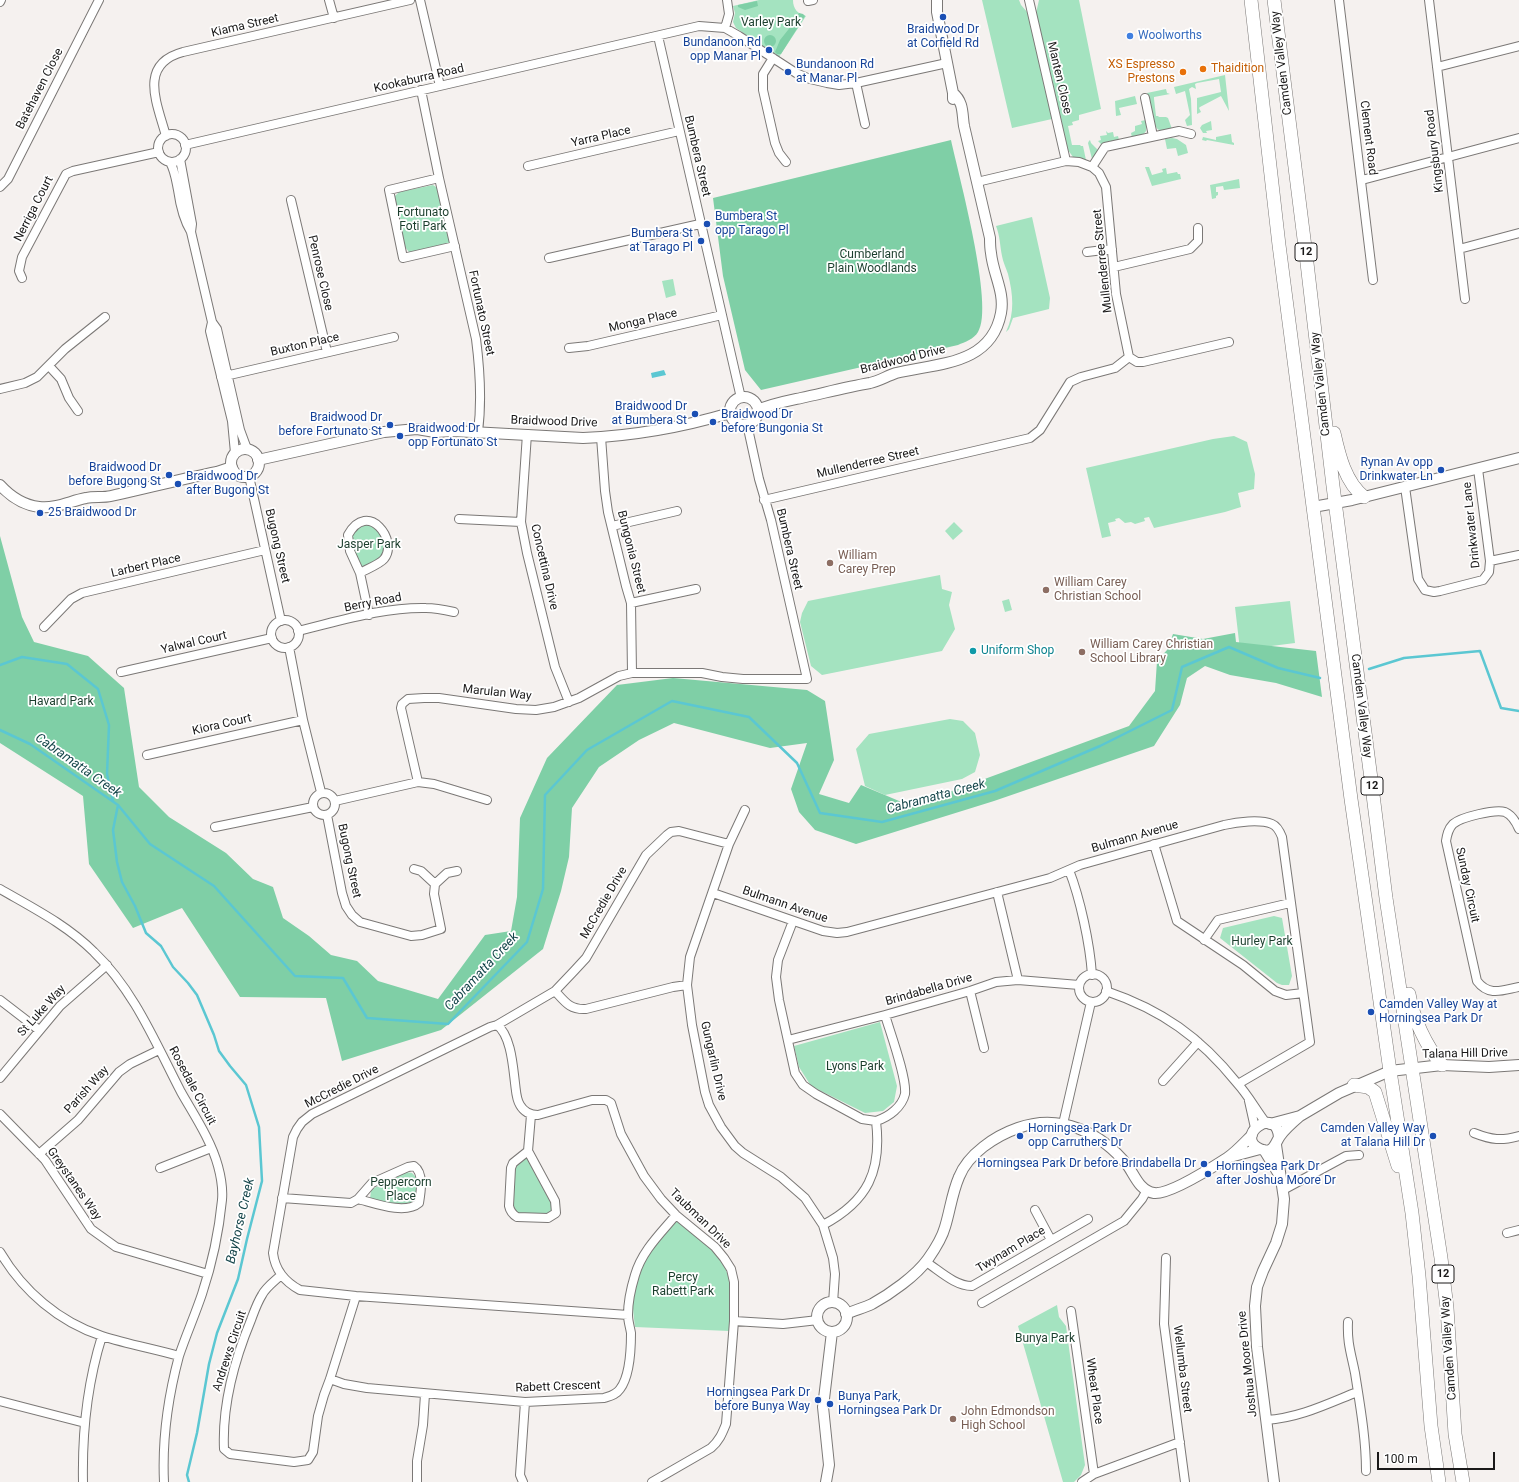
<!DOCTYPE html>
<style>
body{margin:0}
#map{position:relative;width:1519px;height:1482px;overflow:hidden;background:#f5f1ef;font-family:Roboto,sans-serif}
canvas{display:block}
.scale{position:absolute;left:1377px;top:1452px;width:118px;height:18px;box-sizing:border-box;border:2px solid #1a1919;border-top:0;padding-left:5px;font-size:12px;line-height:14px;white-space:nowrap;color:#1a1919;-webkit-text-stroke:3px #fff;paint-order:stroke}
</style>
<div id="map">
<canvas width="1519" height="1482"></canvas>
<div class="scale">100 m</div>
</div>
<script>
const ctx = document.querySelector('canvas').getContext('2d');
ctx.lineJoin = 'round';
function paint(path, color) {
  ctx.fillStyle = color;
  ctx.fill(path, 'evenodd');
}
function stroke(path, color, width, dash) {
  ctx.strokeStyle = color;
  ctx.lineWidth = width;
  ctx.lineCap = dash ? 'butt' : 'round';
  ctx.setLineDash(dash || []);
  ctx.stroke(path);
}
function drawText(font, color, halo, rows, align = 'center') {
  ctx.font = font + ' Roboto,sans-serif';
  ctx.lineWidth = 3.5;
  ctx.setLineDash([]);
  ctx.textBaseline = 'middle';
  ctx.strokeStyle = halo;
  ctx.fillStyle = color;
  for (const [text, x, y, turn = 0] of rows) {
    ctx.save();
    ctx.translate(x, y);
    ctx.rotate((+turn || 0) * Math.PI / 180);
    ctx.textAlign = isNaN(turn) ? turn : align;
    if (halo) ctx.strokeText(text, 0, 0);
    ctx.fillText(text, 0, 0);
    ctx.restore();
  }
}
const green = new Path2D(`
 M759,0H793C793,9 798,14 806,16L779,57L736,28L733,22L735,13L733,6Z
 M982,0H1019L1021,5L1028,13L1052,119L1012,128Z
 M1039,0H1079L1101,109L1079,115V120L1072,122L1073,125L1068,126L1072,145H1080L1081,146H1083L1086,160L1073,157L1068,150L1036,13Z
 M1225,75L1229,111L1221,96L1200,107L1199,108L1201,112L1197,114V98L1221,92L1219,79L1197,83L1195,84L1196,89L1192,87L1189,89L1191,99L1192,125L1187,126L1185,120L1190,115L1185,91L1176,94L1174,87Z
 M1166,89L1167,93L1170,94L1154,97V99L1156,116H1158L1159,117H1166L1168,118L1172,129C1168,130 1163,132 1159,130C1152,126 1149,101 1147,93Z
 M1135,96L1137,104L1119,108L1121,115L1116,116L1115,101Z
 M1146,120V131L1143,135L1132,138L1131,133L1135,131V126L1142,124L1141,121Z
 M1211,121L1212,130L1206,131L1207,133H1203L1200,128L1202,125Z
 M1106,131L1108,133L1113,132L1114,137L1118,136L1119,140L1104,147L1098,141L1101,140L1100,136L1107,135Z
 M1231,134L1232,142L1234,143V145L1207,140L1206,141L1202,140L1203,137L1216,140V137Z
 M1172,138L1177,139L1186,145L1188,153L1178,156L1176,148L1167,149L1165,139Z
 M1090,140L1091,143L1100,152L1092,159L1088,143L1089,141Z
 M1145,167H1149L1152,175L1163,172L1162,169L1166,168L1167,174L1177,172L1178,174H1180L1181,179L1152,186Z
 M1239,179L1240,188L1224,190L1223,186L1216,187V192H1218V195L1216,196V198L1212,199L1210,185Z
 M433,185L439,189L450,241L448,245L413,254L409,252L405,247L394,197L399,192Z
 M1032,217L1050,298L1049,309L1013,318L1009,329L1006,332C1015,313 1013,294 1008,274C1006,268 1003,262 1002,256C1000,246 1000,236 996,226Z
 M673,279L676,295L666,298L662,281Z
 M1234,436L1247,442L1255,474L1254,489L1238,493L1241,507L1225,512L1154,528L1149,517L1144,518L1145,521L1135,524L1131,522L1125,523L1119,518L1115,519L1116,521L1108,523L1111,536L1102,538L1086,468L1213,439Z
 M954,522L963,531L953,540L945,531Z
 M363,524L373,525C393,549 387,555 362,569L355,558L351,537L353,531Z
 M940,575L942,589L952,592L949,605L955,629L942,651L822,675L811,666L800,622L802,613L808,601Z
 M1009,599L1012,610L1005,612L1002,601Z
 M1290,601L1295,643L1240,650L1235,607Z
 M950,719L963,721L975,733L980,755L975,772L962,779L885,795L865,786L856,749L869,734Z
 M1274,916L1282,918L1292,976L1289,985H1282L1277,983L1220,938L1223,928Z
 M880,1022L897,1086L894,1102L883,1111L865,1113L811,1086L799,1067L794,1046Z
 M527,1156L552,1203L553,1207L550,1213L545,1215L516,1213L512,1203L515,1167Z
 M406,1172L412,1173L416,1177L417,1195L415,1201L408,1206L376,1202L370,1199L371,1191L374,1188Z
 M676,1219C695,1236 723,1252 729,1279C733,1295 730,1314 729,1331L635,1327C634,1317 632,1305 633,1295C637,1265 658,1242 676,1219Z
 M1057,1305L1059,1317L1066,1326L1085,1465L1081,1475L1074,1482H1063L1018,1326Z`);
const forest = new Path2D(`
 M757,1L758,6L745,10L738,7V5Z
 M799,13L803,14L805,16L781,54H777L775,52L780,40L788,30Z
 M764 41a6 6 0 1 1 12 0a6 6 0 1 1-12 0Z
 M951,140C958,173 995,307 978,332C974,339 965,342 958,345L761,390L745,370L723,276L713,198Z
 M0,536L22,617L34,642L88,656L124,688L139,787L169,817L226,853L253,879L273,887L283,918L309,936L331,955L357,961L378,981L438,999L485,935L511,931L517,897L520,818L547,758L617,685L673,678L807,690L825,701L834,760L819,794L849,803L861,785L911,806L1129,726L1155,691L1157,661L1167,650L1173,634L1203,639L1235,633L1236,642L1316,651L1322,697L1276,683L1230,675L1205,666L1187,678L1180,705L1154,746L994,801L856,844L815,830L799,812L791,789L807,743L770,748L674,723L639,740L599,767L572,808L569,857L561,891L543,949L441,1030L342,1061L326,998L240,997L182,908L133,928L89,864L83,796L0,743Z`);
const water = new Path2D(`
 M664,370L666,375L652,378L651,373Z`);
const stream = new Path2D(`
 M0,665L22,657L67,664L98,689L109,725L107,774L113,801
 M1369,669L1404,658L1480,651L1501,708L1519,711
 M0,730L30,744L118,805L150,844L214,886L295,976L343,978L367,1018L448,1024L527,942L543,889L545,795L587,750L672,701L749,717L797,763L820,813L882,822L995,791L1100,746L1172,710L1182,667L1229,647L1278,668L1320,678
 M118,805L113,830L117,862L122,882L135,906L146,933L161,946L173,967L188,983L197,995L214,1035L219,1051L230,1066L246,1085L259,1127L262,1181L247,1239L238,1279L217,1333L209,1364L197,1433L187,1475L189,1482`);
const minor = new Path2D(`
 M329,0L334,18
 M420,0L440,86
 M1029,0L1066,161
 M1339,0L1373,280
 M1429,0L1465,299
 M808,1L813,0
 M0,2L1,0
 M725,28L729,14L727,0
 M658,36L741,398
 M773,58L763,74V90L775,143L779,153L786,162
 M1437,67L1519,46
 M856,83L865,124
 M421,90L439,178L476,339C480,370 482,401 478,432
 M1145,98L1153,136
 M158 148a14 14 0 1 1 28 0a14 14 0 1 1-28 0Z
 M166,136C157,103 138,64 183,52L410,0
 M185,145L699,26L725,28L739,36L796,73L810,79L827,83L839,85L856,83L947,63
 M180,159L192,224L191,232
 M170,162C175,171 176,180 178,190C180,204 183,219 191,232L212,322L217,329L240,430L247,449
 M528,166L679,131
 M1092,167L1105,147L1179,131L1191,134
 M439,178L389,190L403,258L455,246
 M1362,180L1519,138
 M977,182L1066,161L1079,162L1092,167L1099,173L1106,187L1116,294L1129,357
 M0,187L8,179L99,0
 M291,200L327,352
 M1459,249L1519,233
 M1087,252L1112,249
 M549,258L700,224
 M1114,267L1190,249L1198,241V228
 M22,278L19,271L22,257L66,174L73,171L159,152
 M212,322L210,331L232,421L235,453
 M569,348L588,346L722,315
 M1129,357L1137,362H1143L1229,342
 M49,366L61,379L69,398L78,411
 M221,377L394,337
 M0,389L25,383L37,377L65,349L105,317
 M527,434L521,522L527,553L555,667L569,702
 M601,437L605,491L608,512L626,586L631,603L632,673
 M249,476L281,621
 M1405,487L1418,579L1425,590L1434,592L1440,591L1483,580L1489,572L1490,561L1478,469
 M764,500L1030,438L1040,430L1070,382L1081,377L1115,368L1129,357
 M459,519L521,522
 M612,526L677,511
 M1490,561L1519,555
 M360,573C365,570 380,564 384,559C399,541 368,499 348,535L350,551L360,573L369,615
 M631,603L696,589
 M271 634a14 14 0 1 1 28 0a14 14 0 1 1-28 0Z
 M44,627L71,599L82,593L265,550
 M298,631C340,621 383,607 426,608C435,608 445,610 454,612
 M289,647L303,720L321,792
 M121,672L272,638
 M147,755L303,720
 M418,782L401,708L402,704L408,699L424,698H439L516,709L536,710L554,707L579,698L619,676L632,673H702L722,677L743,679H807L771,520L759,479L747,424
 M313 804a11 11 0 1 1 22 0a11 11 0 1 1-22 0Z
 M335,801L418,782L434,784L487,800
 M745,810L729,844L690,957L687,985L692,1025L705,1092L709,1105L721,1127L735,1146L743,1153L781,1177L805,1198L823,1225L833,1258L835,1274L833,1303
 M327,815L342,893L346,906L352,915L360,922L411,936L422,935L441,929L434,894L435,884L447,873L457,871
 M215,827L313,807
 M1519,829C1516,822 1512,815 1505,812C1495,809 1461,817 1453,824C1448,829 1447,835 1446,841L1477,981C1489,997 1503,990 1519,987
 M1154,844L1177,921L1243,965L1275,991L1286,995L1303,993
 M414,869L421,871L435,884
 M1069,870C1080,898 1090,944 1092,975
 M0,889C33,908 67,925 94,952C134,990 156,1044 181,1092C194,1115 211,1140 218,1166C221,1177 223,1189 222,1200C219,1231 212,1264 202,1294C195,1315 186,1335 179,1356C168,1397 162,1439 164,1482
 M997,892L1018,980
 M713,893L823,931L837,933L847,932L1050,878L1080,865L1224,825C1237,822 1260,819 1272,824C1277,826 1280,832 1282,837L1310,1042L1238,1084
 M793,921L778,960L776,977L779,1000L795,1073L803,1085L816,1094L862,1119L876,1121
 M1204,940L1218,920L1290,903
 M1079 988a14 14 0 1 1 28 0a14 14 0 1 1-28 0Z
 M555,991C565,1002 570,1010 586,1009L673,987L687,985
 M970,991L984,1048
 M1106,991C1162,1010 1200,1037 1237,1083C1248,1095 1256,1110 1266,1123
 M0,1000L39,1030
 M497,1025C511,1035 513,1067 515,1083C516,1090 516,1099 520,1105C524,1112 530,1115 538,1115L592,1100H606L611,1103L621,1134L644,1176L661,1199L676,1215L715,1247L724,1258L731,1269L734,1282V1321L726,1424C722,1434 719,1441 711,1448L652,1482
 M788,1040L885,1015L970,991L996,982L1018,980L1079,985
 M0,1078L60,1006L107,965
 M1163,1081L1198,1042
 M1249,1101L1255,1128
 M0,1114L45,1160L91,1229L116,1247L208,1274
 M1063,1124L1091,1002
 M1474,1133C1492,1140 1501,1141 1519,1136
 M528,1151L513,1163L511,1168L509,1206C510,1211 512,1214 517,1217L548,1218L556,1213L555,1201L528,1151L531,1115
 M39,1154L78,1120L119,1072L130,1064L159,1050
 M160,1168L211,1148
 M1283,1190L1346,1156L1359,1155
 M282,1198L351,1203L358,1199L372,1183L408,1167L414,1166C424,1173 421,1191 419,1203C405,1215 374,1203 358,1199
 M1035,1210L1051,1240
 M823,1225C868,1201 882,1171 876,1121C889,1117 902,1107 905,1094C907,1078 890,1032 885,1015
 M1507,1233L1519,1230
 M0,1252C23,1291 59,1322 102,1336C127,1344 154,1349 179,1356
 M1166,1258L1164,1324L1185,1482
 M926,1262C940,1271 955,1286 972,1286L1088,1219
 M281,1275C275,1281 266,1287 262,1295C257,1303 254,1312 251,1320C234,1361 222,1404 224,1449L230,1454L294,1462L308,1460L313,1452L318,1416L324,1395L330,1379L356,1296
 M982,1303L1124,1221L1142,1199L1147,1190
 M1071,1311L1094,1474
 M628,1315L356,1296L300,1290C285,1282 275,1270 273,1253L293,1137L297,1129L302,1122L312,1114L490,1027L497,1025L555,991L574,971L586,958L646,855L667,835L671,832L679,831L729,844
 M734,1321L783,1324L818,1320
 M1348,1322C1347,1343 1351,1353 1355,1373C1360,1405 1366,1438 1366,1471
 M330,1379L344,1384L367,1388L525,1402L604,1398C610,1396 616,1395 620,1389C630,1376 631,1349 631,1333C630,1327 628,1321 628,1315C628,1301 631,1288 635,1275C642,1251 660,1234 676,1215
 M0,1401L85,1423
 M1266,1420C1299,1418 1327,1404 1357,1392
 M83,1482C82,1432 87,1384 102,1336
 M417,1482V1461L423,1425L425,1394
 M523,1482L520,1475L525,1402
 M1082,1482L1094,1474L1180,1442`);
const tertiary = new Path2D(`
 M937,0V12L953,93V99
 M730 411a14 14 0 1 1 28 0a14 14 0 1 1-28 0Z
 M758,410C771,404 787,401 801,398C824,393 847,387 870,383C879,381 887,376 896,373C936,363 991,366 1001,313C1005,292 993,274 991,253C990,248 990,243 990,238L964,126C962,114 964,102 953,93
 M231 463a14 14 0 1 1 28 0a14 14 0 1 1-28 0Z
 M258,460L384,432L417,429L435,432L453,431L583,438C632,436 683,427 730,413
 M0,485C10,496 24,505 39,507C56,509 70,501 86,498C94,496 103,498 111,496C146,488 182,479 217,472L232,467
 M1313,507L1352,500L1519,458
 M1270,1124L1300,1116L1339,1093L1390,1071L1442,1065L1489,1067L1519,1065
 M1279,1137C1276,1104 1233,1137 1260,1149C1274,1155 1275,1143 1280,1136C1285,1129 1293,1122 1300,1116
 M1264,1150L1278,1173
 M1230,1157L1260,1149
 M817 1317a15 15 0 1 1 30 0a15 15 0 1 1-30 0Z
 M846,1314C855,1310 864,1308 872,1304C890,1294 916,1276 928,1259C935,1249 942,1238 945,1227C950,1211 952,1193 959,1177C968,1154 995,1136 1018,1128C1060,1113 1101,1132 1128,1166C1135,1176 1140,1191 1154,1193C1169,1195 1213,1167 1227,1158C1236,1152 1244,1143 1252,1135
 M826,1482L829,1465L823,1407L832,1332
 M1274,1482L1257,1347L1255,1306L1257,1287L1263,1271L1276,1243L1282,1224L1284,1199L1276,1145`);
const primary = new Path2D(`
 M1251,0L1279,245L1351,799L1390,1071L1412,1213L1419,1276L1431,1426L1439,1482
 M1274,0L1307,263L1333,486L1370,771L1386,898L1441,1258L1447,1308L1455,1434L1463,1482
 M1334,433C1339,455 1345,482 1364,497
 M1409,994C1413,1018 1426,1046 1442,1065
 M1354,1085L1368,1087L1375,1092L1398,1166`);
const markers = [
 [943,17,4,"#1a4fb4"],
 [1130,36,4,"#3f7fe0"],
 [769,50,4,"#1a4fb4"],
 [1203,69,4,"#e8710a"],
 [788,72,4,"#1a4fb4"],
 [1183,72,4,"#e8710a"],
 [707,224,4,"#1a4fb4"],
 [701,241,4,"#1a4fb4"],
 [695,414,4,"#1a4fb4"],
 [713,422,4,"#1a4fb4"],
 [390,425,4,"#1a4fb4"],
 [400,436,4,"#1a4fb4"],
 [1441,470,4,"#1a4fb4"],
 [169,475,4,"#1a4fb4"],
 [178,484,4,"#1a4fb4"],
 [40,513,4,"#1a4fb4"],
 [830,563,4,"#8d6e63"],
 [1046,590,4,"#8d6e63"],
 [973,651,4,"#0f9aa8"],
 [1082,652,4,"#8d6e63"],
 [1371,1012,4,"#1a4fb4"],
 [1020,1136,4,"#1a4fb4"],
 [1433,1136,4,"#1a4fb4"],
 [1204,1164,4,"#1a4fb4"],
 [1208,1174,4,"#1a4fb4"],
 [818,1400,4,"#1a4fb4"],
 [830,1404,4,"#1a4fb4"],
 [953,1419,4,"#8d6e63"]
];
const shields = [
 [1306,252,22],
 [1372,786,22],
 [1443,1274,22]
];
const shieldNames = [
 ["12",1306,252],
 ["12",1372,786],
 ["12",1443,1274]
];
const parkNames = [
 ["Varley Park",771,23],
 ["Fortunato",423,213],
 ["Foti Park",423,227],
 ["Cumberland",872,255],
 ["Plain Woodlands",872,269],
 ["Jasper Park",369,545],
 ["Havard Park",61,702],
 ["Hurley Park",1262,942],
 ["Lyons Park",855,1067],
 ["Peppercorn",401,1183],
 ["Place",401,1197],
 ["Percy",683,1278],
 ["Rabett Park",683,1292],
 ["Bunya Park",1045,1339]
];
const streetNames = [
 ["Kiama Street",245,26,-13],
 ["Camden Valley Way",1282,63,-97],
 ["Manten Close",1059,78,77],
 ["Kookaburra Road",419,79,-13],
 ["Batehaven Close",40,89,-63],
 ["Yarra Place",601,137,-13],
 ["Clement Road",1368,138,83],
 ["Kingsbury Road",1435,151,-97],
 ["Bumbera Street",697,156,77],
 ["Nerriga Court",34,209,-63],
 ["Mullenderree Street",1103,261,-96],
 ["Penrose Close",320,273,77],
 ["Fortunato Street",481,313,78],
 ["Monga Place",643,321,-13],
 ["Buxton Place",305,345,-13],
 ["Braidwood Drive",903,360,-14],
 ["Camden Valley Way",1321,384,-96],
 ["Braidwood Drive",554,422,2],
 ["Mullenderree Street",868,463,-13],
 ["Drinkwater Lane",1472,525,-96],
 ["Bugong Street",277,546,77],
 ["Bumbera Street",789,549,77],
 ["Bungonia Street",631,552,76],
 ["Larbert Place",146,566,-13],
 ["Concettina Drive",544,567,77],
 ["Berry Road",373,603,-11],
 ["Yalwal Court",194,643,-13],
 ["Marulan Way",497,693,6],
 ["Camden Valley Way",1361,706,83],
 ["Kiora Court",222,725,-13],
 ["Bulmann Avenue",1135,837,-16],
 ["Bugong Street",349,861,78],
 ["Sunday Circuit",1467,885,78],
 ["McCredie Drive",604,903,-60],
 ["Bulmann Avenue",785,905,19],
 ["Brindabella Drive",929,990,-16],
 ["St Luke Way",42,1011,-48],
 ["Talana Hill Drive",1465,1054,-1],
 ["Gungarlin Drive",713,1061,77],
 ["Rosedale Circuit",192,1086,62],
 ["McCredie Drive",342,1087,-27],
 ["Parish Way",87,1090,-48],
 ["Greystanes Way",74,1184,55],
 ["Taubman Drive",700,1219,44],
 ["Twynam Place",1011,1250,-31],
 ["Camden Valley Way",1449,1348,-94],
 ["Andrews Circuit",230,1351,-72],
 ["Joshua Moore Drive",1248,1364,-96],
 ["Wellumba Street",1182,1369,83],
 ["Rabett Crescent",558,1387,-2],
 ["Wheat Place",1094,1391,82]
];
const transitNames = [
 ["Braidwood Dr",943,30,"center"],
 ["at Corfield Rd",943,44,"center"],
 ["Bundanoon Rd",761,43,"right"],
 ["opp Manar Pl",761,57,"right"],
 ["Bundanoon Rd",796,65],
 ["at Manar Pl",796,79],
 ["Bumbera St",715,217],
 ["opp Tarago Pl",715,231],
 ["Bumbera St",693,234,"right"],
 ["at Tarago Pl",693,248,"right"],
 ["Braidwood Dr",687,407,"right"],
 ["at Bumbera St",687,421,"right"],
 ["Braidwood Dr",721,415],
 ["before Bungonia St",721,429],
 ["Braidwood Dr",382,418,"right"],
 ["before Fortunato St",382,432,"right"],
 ["Braidwood Dr",408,429],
 ["opp Fortunato St",408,443],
 ["Rynan Av opp",1433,463,"right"],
 ["Drinkwater Ln",1433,477,"right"],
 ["Braidwood Dr",161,468,"right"],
 ["before Bugong St",161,482,"right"],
 ["Braidwood Dr",186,477],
 ["after Bugong St",186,491],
 ["25 Braidwood Dr",48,513],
 ["Camden Valley Way at",1379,1005],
 ["Horningsea Park Dr",1379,1019],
 ["Horningsea Park Dr",1028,1129],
 ["opp Carruthers Dr",1028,1143],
 ["Camden Valley Way",1425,1129,"right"],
 ["at Talana Hill Dr",1425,1143,"right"],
 ["Horningsea Park Dr before Brindabella Dr",1196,1164,"right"],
 ["Horningsea Park Dr",1216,1167],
 ["after Joshua Moore Dr",1216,1181],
 ["Horningsea Park Dr",810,1393,"right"],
 ["before Bunya Way",810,1407,"right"],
 ["Bunya Park,",838,1397],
 ["Horningsea Park Dr",838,1411]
];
const shopNames = [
 ["Woolworths",1138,36]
];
const foodNames = [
 ["XS Espresso",1175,65],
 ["Prestons",1175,79],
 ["Thaidition",1211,69,"left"]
];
const educationNames = [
 ["William",838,556],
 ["Carey Prep",838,570],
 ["William Carey",1054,583],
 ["Christian School",1054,597],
 ["William Carey Christian",1090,645],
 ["School Library",1090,659],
 ["John Edmondson",961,1412],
 ["High School",961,1426]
];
const cultureNames = [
 ["Uniform Shop",981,651]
];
const waterNames = [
 ["Cabramatta Creek",78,766,35],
 ["Cabramatta Creek",936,797,-15],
 ["Cabramatta Creek",482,972,-47],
 ["Bayhorse Creek",241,1221,-77]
];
paint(green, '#a4e3c0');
paint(forest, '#7fcfa6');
paint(water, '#5bc7d2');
stroke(stream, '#5bc7d2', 2.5);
stroke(minor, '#7b7876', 10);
stroke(tertiary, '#7b7876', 12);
stroke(primary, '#7b7876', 14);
stroke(minor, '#fff', 8);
stroke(tertiary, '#fff', 10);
stroke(primary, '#fff', 13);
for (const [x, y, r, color] of markers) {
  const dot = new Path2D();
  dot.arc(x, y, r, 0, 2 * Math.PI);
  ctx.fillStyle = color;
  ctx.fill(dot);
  stroke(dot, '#fff', 1.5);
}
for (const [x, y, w] of shields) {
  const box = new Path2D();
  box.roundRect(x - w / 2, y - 9, w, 18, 3);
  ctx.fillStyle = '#fff';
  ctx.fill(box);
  stroke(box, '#1a1919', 1);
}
drawText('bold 11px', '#1a1919', null, shieldNames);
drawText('12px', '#1b3e2d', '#fff', parkNames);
drawText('12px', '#1a1919', '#fff', streetNames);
drawText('12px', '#164399', '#fff', transitNames, 'left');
drawText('12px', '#366cbe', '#fff', shopNames, 'left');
drawText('12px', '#c56008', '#fff', foodNames, 'right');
drawText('12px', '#785e54', '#fff', educationNames, 'left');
drawText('12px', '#0d838f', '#fff', cultureNames, 'left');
drawText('italic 13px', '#17474c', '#fff', waterNames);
</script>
